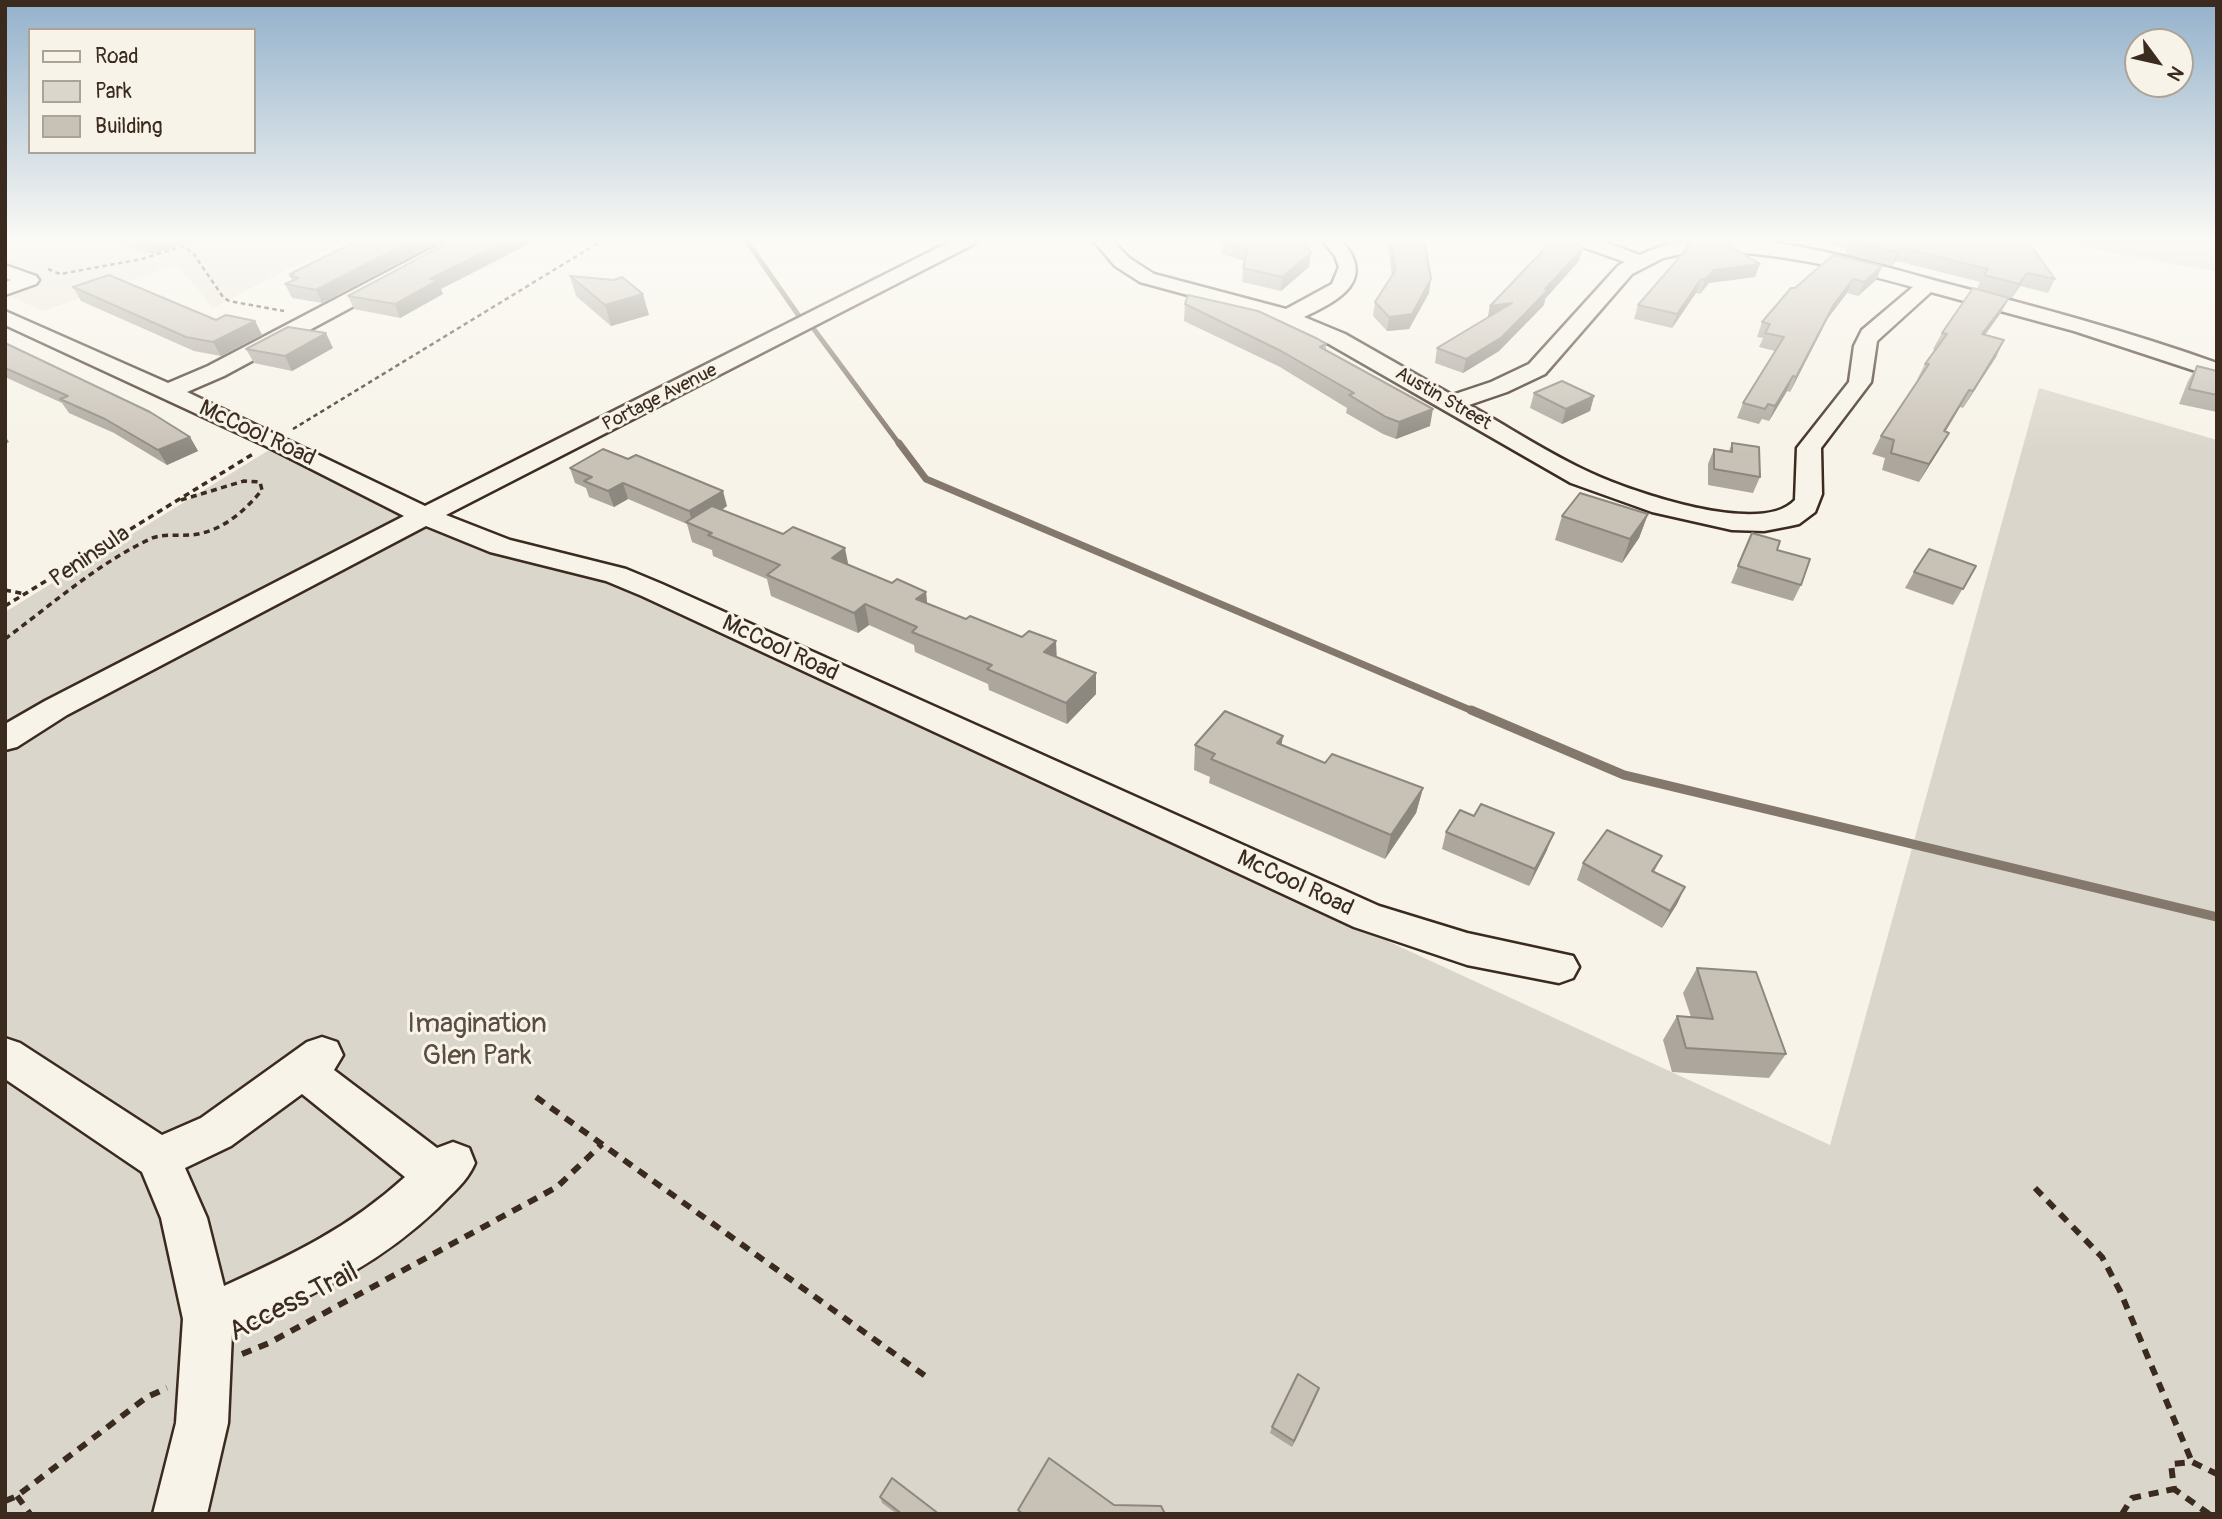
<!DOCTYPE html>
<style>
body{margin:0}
#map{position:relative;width:2222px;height:1519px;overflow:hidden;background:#f7f3e8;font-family:Pangolin,sans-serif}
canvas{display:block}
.frame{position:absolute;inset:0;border:7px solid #3b2a1e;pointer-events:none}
.legend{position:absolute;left:28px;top:28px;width:228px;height:126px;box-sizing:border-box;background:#f7f3e8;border:2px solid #aca397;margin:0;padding:9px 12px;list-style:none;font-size:21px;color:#3b2a1e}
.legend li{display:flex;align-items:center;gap:14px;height:35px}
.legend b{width:35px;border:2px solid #aca397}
.north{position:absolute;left:2124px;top:28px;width:70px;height:70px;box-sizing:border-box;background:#f7f3e8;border:2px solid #aca397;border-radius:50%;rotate:123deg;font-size:19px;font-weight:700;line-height:28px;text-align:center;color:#3b2a1e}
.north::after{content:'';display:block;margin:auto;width:24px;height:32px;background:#3b2a1e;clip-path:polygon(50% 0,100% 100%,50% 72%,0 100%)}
</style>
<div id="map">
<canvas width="2222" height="1519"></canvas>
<div class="frame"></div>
<ul class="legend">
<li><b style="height:9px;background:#f7f3e8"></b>Road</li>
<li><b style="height:19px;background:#dbd6cb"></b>Park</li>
<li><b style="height:19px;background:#c8c1b6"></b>Building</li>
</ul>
<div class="north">N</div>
</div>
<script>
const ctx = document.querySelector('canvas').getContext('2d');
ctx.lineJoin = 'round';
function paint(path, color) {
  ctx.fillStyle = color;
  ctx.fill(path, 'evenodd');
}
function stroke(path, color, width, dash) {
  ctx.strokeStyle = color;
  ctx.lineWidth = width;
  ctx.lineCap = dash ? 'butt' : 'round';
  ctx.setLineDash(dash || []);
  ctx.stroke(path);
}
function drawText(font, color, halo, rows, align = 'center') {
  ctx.font = font + ' Pangolin,sans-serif';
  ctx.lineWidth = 6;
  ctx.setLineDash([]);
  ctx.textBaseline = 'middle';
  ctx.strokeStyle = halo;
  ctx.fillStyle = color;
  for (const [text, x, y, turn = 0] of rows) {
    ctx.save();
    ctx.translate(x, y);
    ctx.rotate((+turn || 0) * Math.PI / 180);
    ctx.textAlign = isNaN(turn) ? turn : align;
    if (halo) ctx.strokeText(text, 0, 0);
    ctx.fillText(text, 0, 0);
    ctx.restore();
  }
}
const built = new Path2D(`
 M5,240H344L213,308L177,264L43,311L5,294Z`);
const green = new Path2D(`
 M2078,240H2217V272L2076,246Z
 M2039,388L2217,440V1514H5V612L274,447L498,553L602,579L1830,1145Z`);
const streamFar2 = new Path2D(`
 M746,240L799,316
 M813,328L900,445`);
const streamFar1 = new Path2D(`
 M899,443L926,479L1475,712`);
const stream = new Path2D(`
 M1471,710L1624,775L2217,917`);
const pathFar2 = new Path2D(`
 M48,269L60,274L142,259L183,246L193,253L223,297L229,301L284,311
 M293,429L603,240`);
const pathFar1 = new Path2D(`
 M5,590L25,594
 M5,606L253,454
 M5,639C51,605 96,565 148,540C161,533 176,536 190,535C220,533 244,512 262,490L260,482L244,481L181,500`);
const path = new Path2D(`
 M536,1097L931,1380
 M2035,1188L2102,1257L2120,1291L2192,1462
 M242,1354L269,1343L557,1187L602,1144
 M17,1496L30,1514
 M5,1501L17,1496L147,1397L167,1388
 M2122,1514L2132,1498L2174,1489
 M2209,1514L2174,1489L2171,1464L2192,1462L2217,1474`);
const minor = new Path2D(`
 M448,240H471L469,244L224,376L187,392L425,506L953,240H976L974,244L446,515L510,540L626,569L662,584L1379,906L1467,933L1573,956L1579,967L1573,978L1559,983L1467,965L1354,927L642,596L606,581L490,552L426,526L67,715L17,747L5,750V724L45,701L404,516L266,446L5,325V311L168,383L208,366Z
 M1093,240H1112L1129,258L1154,274L1286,309L1332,284L1339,267L1335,256L1322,240H1341C1377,280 1340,300 1304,317L1345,334L1452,395L1491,382L1529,364L1618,266L1625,262L1574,244L1572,240H1599L1640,255C1723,213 1867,263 1952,285C2041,308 2130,332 2217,363V378L2074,331L1931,292L1877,341L1871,382L1821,448L1822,494L1815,512L1799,524L1790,526L1764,531L1732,530L1652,512L1571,483L1329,344L1276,319L1140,282L1115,266ZM1695,251C1771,250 1840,267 1913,287L1862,330L1854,346L1849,382L1797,448L1795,500C1761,537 1632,492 1591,473C1549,454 1509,427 1469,405L1507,392L1545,374L1632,274L1663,258Z
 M5,265L36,276L39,280L36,284L5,295V282L11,280L5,278Z
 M322,1037L337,1042L343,1055L334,1070L437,1148L453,1142L469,1148L475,1163C467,1182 452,1193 438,1208C375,1268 309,1296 232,1333L228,1423L207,1514H153L176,1423L183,1319L161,1218L142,1172L5,1079V1038L20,1043L162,1135L201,1118L307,1042ZM302,1094L405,1177C349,1228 292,1255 224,1286L207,1218L185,1168L231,1146Z`);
const wall = new Path2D(`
 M115,240H196L152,254Z
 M359,240L322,303L292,298L285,284L292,281L290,276H291L290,274Z
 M1223,240L1311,253L1309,267L1281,291L1242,282L1243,268L1245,261L1222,254Z
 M1387,240H1420L1429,293L1409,329L1387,331L1373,316L1375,302L1392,276Z
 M1806,240H2027L2055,279L2048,293L2020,286L2012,298L1977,289L1980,282L1896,261L1891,266L1845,254L1847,248Z
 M1687,243L1760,264L1755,277L1709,283L1700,294L1696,293L1672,328L1634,319L1638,305L1685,251Z
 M1579,261L1545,299L1544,305L1499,351L1463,373L1435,363L1437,348Z
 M1882,266L1876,280L1858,296L1847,293L1828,318L1790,392L1787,391L1769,421L1762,419L1759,424L1737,418L1743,403L1775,351L1759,347L1763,338L1757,337L1762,322L1795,288Z
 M570,276L649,315L611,326L576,296Z
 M73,287L216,320L255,321L262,335L221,356L194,351L81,301Z
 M441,289L443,294L400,318L354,309L348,296Z
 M2009,298L2000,314L1985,335L1996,357L1963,408L1960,407L1945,432L1949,433L1939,450L1919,482L1882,470L1885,458L1872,454L1881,436L1918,381L1917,380L1925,364L1935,350L1933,349L1942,333Z
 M1185,304L1326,344V350L1430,426L1396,439L1383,434L1346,413L1347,408L1280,367L1184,321Z
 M5,343L190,437L198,451L167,465L114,433L69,413L62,403L5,377Z
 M333,348L292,371L254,363L246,349Z
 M2197,366L2217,371V412L2179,404L2188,381Z
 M1534,393L1594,396L1590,411L1562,424L1530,408Z
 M1732,443L1760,477L1753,493L1708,485V464L1714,449L1729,451Z
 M570,468L727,506L722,510L892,583L926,592L927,604L966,619L1022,637L1056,641V657L1096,673V694L1067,724L989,690L988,684L915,652L914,645L869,625L858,633L771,596L767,579L713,556L712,550L692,542L687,524L628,499L614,507L589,497L586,488L575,483Z
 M1648,514L1639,538L1622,563L1555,540L1562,516Z
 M1752,533L1801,585L1793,601L1731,583Z
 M1976,566L1953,605L1905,588L1914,572Z
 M1283,736L1281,745L1325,763L1423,788L1416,813L1385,859L1209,783L1210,777L1194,770L1195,745Z
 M1446,832L1547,850L1529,886L1442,849Z
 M1662,856L1654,872L1685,887L1677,904L1662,928L1577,880L1583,863Z
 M1697,968L1786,1054L1769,1078L1672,1072L1663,1040L1677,1016L1691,1017L1683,993Z
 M1317,1394L1292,1447L1270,1433L1272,1427Z
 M880,1497L939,1514H897L882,1503Z`);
const shadedWall = new Path2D(`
 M144,240H196L152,254Z
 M413,240H442L322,303L316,290Z
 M508,240H537L441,289L443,294L400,318L395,304L430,279Z
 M1665,240H1684L1664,244Z
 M1583,248L1579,261L1545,299L1544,305L1499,351L1463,373L1466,359L1545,289Z
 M1902,248L1896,261L1891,266L1897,252Z
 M1311,253L1309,267L1281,291L1282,277Z
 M1760,264L1755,277L1709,283L1700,294L1705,280L1714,270Z
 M1882,266L1876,280L1858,296L1864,282Z
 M2027,273L2020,286L2012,298L2019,284Z
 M1431,279L1429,293L1409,329L1387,331L1389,317Z
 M1701,279L1696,293L1672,328L1677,314Z
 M1853,279L1847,293L1828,318L1790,392L1796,377L1834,304Z
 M643,294L649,315L611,326L605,305Z
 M2009,298L2000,314L1973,351L1982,334Z
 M1512,303L1487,320L1490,306Z
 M255,321L262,335L221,356L213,342Z
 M326,333L333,348L292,371L285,356Z
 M2004,340L1996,357L1963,408L1973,391Z
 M1793,376L1787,391L1769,421L1775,406Z
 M1969,390L1960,407L1935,449L1944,431Z
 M1594,396L1590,411L1562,424L1566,409Z
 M1433,409L1430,426L1396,439L1399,422Z
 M1949,433L1939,450L1919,482L1929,464Z
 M5,436L9,442L5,444Z
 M190,437L198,451L167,465L158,450Z
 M623,483L628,499L614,507L608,491Z
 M723,491L727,506L696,526L693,525L689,511Z
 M1648,514L1639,538L1622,563L1630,539Z
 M845,548L849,568L832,558Z
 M926,592L928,612L916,599Z
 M865,604L869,625L858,633L854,613Z
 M1056,641L1057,662L1044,652Z
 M1096,673V694L1067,724L1066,703Z
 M1283,736L1279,760L1277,743Z
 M1423,788L1416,813L1385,859L1391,835Z
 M1554,833L1547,850L1529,886L1535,869Z
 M1685,887L1677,904L1662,928L1670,911Z
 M1319,1388L1317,1394L1292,1447L1294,1441Z`);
const building = new Path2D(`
 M359,240H413L316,290L285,284L299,278L290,276L294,274H290Z
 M453,240H508L430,279L438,280L395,304L348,296Z
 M1223,240H1304L1311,253L1282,277L1243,268L1248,249L1223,241Z
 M1391,240H1420L1425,244L1431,279L1412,314L1389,317L1375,302L1395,271Z
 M1553,240H1569L1583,248L1545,289L1547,291L1502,337L1466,359L1437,348L1512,303L1490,306Z
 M1851,240H2027L2055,279L2027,273L2019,284L1984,275L1988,269L1902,248L1897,252L1850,241Z
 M1722,241L1760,264L1714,270L1705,280L1701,279L1677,314L1638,305L1690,245L1687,243Z
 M1833,255L1882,266L1864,282L1853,279L1834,304L1796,377L1793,376L1775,406L1768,404L1765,409L1743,403L1784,337L1765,333L1770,324L1762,322L1791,288H1795Z
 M109,275L216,320L226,315L255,321L213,342L186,337L73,287Z
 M570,276L614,280L622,277L643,294L605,305Z
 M1973,288L2009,298L1982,334L2004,340L1973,391L1969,390L1944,431L1949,433L1929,464L1891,453L1894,440L1881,436L1929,364H1925L1947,334L1942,333Z
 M1188,295L1258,311L1318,339L1326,344L1320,347L1433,409L1399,422L1386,417L1349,395L1354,393L1281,351L1185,304Z
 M288,327L326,333L285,356L246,349Z
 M5,343L150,412L190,437L158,450L105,419L60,399L68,396L5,368Z
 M2197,366L2217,371V395L2189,389Z
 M1562,381L1594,396L1566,409L1534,393Z
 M1732,443L1759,447L1760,477L1714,469V449L1732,452Z
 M603,449L628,459L636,455L723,491L689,511L623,483L608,491L584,481L592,477L570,468Z
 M1580,493L1648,514L1630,539L1562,516Z
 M712,506L783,534L793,527L845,548L832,558L892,583L897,579L926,592L916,599L966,619L970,616L1022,637L1029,631L1056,641L1044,652L1096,673L1066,703L987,669L992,665L912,632L917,627L865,604L854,613L767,575L780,565L708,535L712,533L686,522Z
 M1752,533L1780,541L1777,550L1810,559L1801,585L1738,566Z
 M1929,549L1976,566L1963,589L1914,572Z
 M1225,711L1283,736L1277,743L1325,763L1332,754L1423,788L1391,835L1211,759L1215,754L1195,745Z
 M1481,804L1554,833L1535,869L1446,832L1460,810L1474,816Z
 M1607,830L1662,856L1652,871L1685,887L1670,911L1583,863Z
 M1697,968L1756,972L1786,1054L1686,1048L1677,1016L1713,1019Z
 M1298,1374L1319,1388L1294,1441L1272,1427Z
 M1049,1458L1114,1505L1161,1506L1165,1514H1023L1018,1510Z
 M892,1478L939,1514H902L880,1497Z`);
const farStreetnames = [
 ["Portage Avenue",660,398,-27],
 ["Austin Street",1443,399,30]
];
const streetNames = [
 ["McCool Road",257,434,25],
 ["Peninsula",90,557,-34],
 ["McCool Road",780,649,25],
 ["McCool Road",1295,884,25]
];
const nearParknames = [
 ["Imagination",477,1025],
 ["Glen Park",477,1057]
];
const nearStreetnames = [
 ["Access Trail",294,1303,-27]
];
paint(built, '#e9e4d9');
paint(green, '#dbd6cb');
stroke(streamFar2, '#84786c', 5);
stroke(streamFar1, '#84786c', 7);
stroke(stream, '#84786c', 9);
stroke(minor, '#3b2a1e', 5);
stroke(pathFar2, '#3b2a1e', 2.5, [4.5, 3.5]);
stroke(pathFar1, '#3b2a1e', 3.5, [6, 4.5]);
stroke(path, '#3b2a1e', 6, [10, 8]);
paint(minor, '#f7f3e8');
paint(wall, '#aca69d');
paint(shadedWall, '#8c877f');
paint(building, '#c8c1b6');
stroke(building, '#8c877f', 2);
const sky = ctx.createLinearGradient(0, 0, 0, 453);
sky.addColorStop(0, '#93b1cb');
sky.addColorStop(0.53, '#fbfaf5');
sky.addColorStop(1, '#fbfaf500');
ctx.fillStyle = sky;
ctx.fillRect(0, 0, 2222, 453);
drawText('19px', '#3b2a1e', '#f7f3e8', farStreetnames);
drawText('23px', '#3b2a1e', '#f7f3e8', streetNames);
drawText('28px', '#5b4c41', '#f7f3e8', nearParknames);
drawText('28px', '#3b2a1e', '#f7f3e8', nearStreetnames);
</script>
